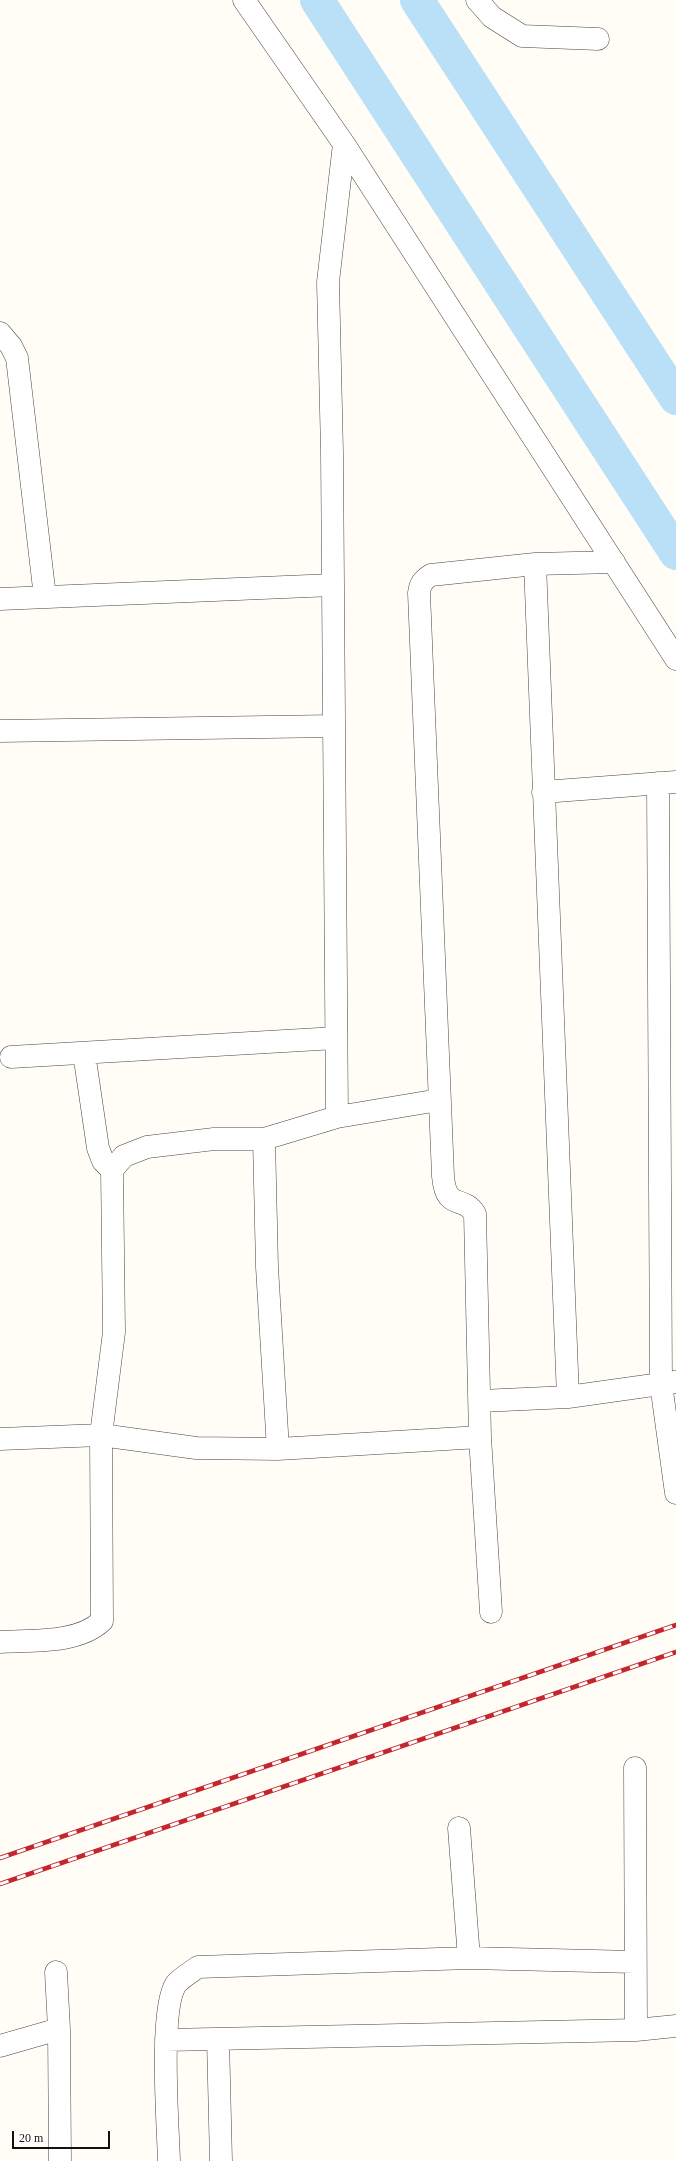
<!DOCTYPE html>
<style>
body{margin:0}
#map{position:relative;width:676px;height:2161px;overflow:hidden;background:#fffdf5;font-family:"Times New Roman",serif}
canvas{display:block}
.scale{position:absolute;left:12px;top:2131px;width:98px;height:18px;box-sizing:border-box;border:2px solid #111;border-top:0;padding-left:5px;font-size:12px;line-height:14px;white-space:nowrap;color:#111;-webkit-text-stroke:3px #fff;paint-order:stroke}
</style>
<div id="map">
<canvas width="676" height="2161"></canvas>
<div class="scale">20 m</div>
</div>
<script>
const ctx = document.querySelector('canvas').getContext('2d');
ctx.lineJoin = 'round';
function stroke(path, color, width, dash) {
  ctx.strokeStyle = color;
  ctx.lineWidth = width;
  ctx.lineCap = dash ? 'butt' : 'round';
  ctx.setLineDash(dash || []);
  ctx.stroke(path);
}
const canal = new Path2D(`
 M317,0L676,553
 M417,0L676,398`);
const minor = new Path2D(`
 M244,0L344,144L676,659
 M477,0L492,17L522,36L598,39
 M0,333L11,346L17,358L45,597
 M0,599L333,585
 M0,731L334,726
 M658,783L661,1384L676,1493
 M543,792L676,782
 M84,1053L98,1148L103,1161L112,1170
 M11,1057L336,1038
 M337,1117L332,452L328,282L344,144
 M264,1139L267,1267L278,1449
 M568,1397L535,564L614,562
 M481,1401L568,1397L675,1382
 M0,1439L101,1435L196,1448L278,1449L480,1437
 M491,1612L480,1437L475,1214C463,1194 446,1212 443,1176L419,593C420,584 423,580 431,575L535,564
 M0,1642C33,1640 77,1644 102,1621L101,1435L114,1332L112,1170L124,1156L147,1147L214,1139H264L337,1117L439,1100
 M635,1768L636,2030
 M459,1828L469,1958
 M56,1972L59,2029L60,2161
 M218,2039L221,2161
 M166,2040L636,2030L676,2026
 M0,2046L59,2029
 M169,2161C168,2126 159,2009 176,1984C181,1978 191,1972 198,1967L469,1958L635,1962`);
const rail = new Path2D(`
 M0,1858L676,1625
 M0,1884L676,1652`);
stroke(canal, '#b9e0f7', 34);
stroke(minor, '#444', 23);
stroke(minor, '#fff', 22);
stroke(rail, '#c4262e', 4.5);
stroke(rail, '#fff', 3, [9]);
</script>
